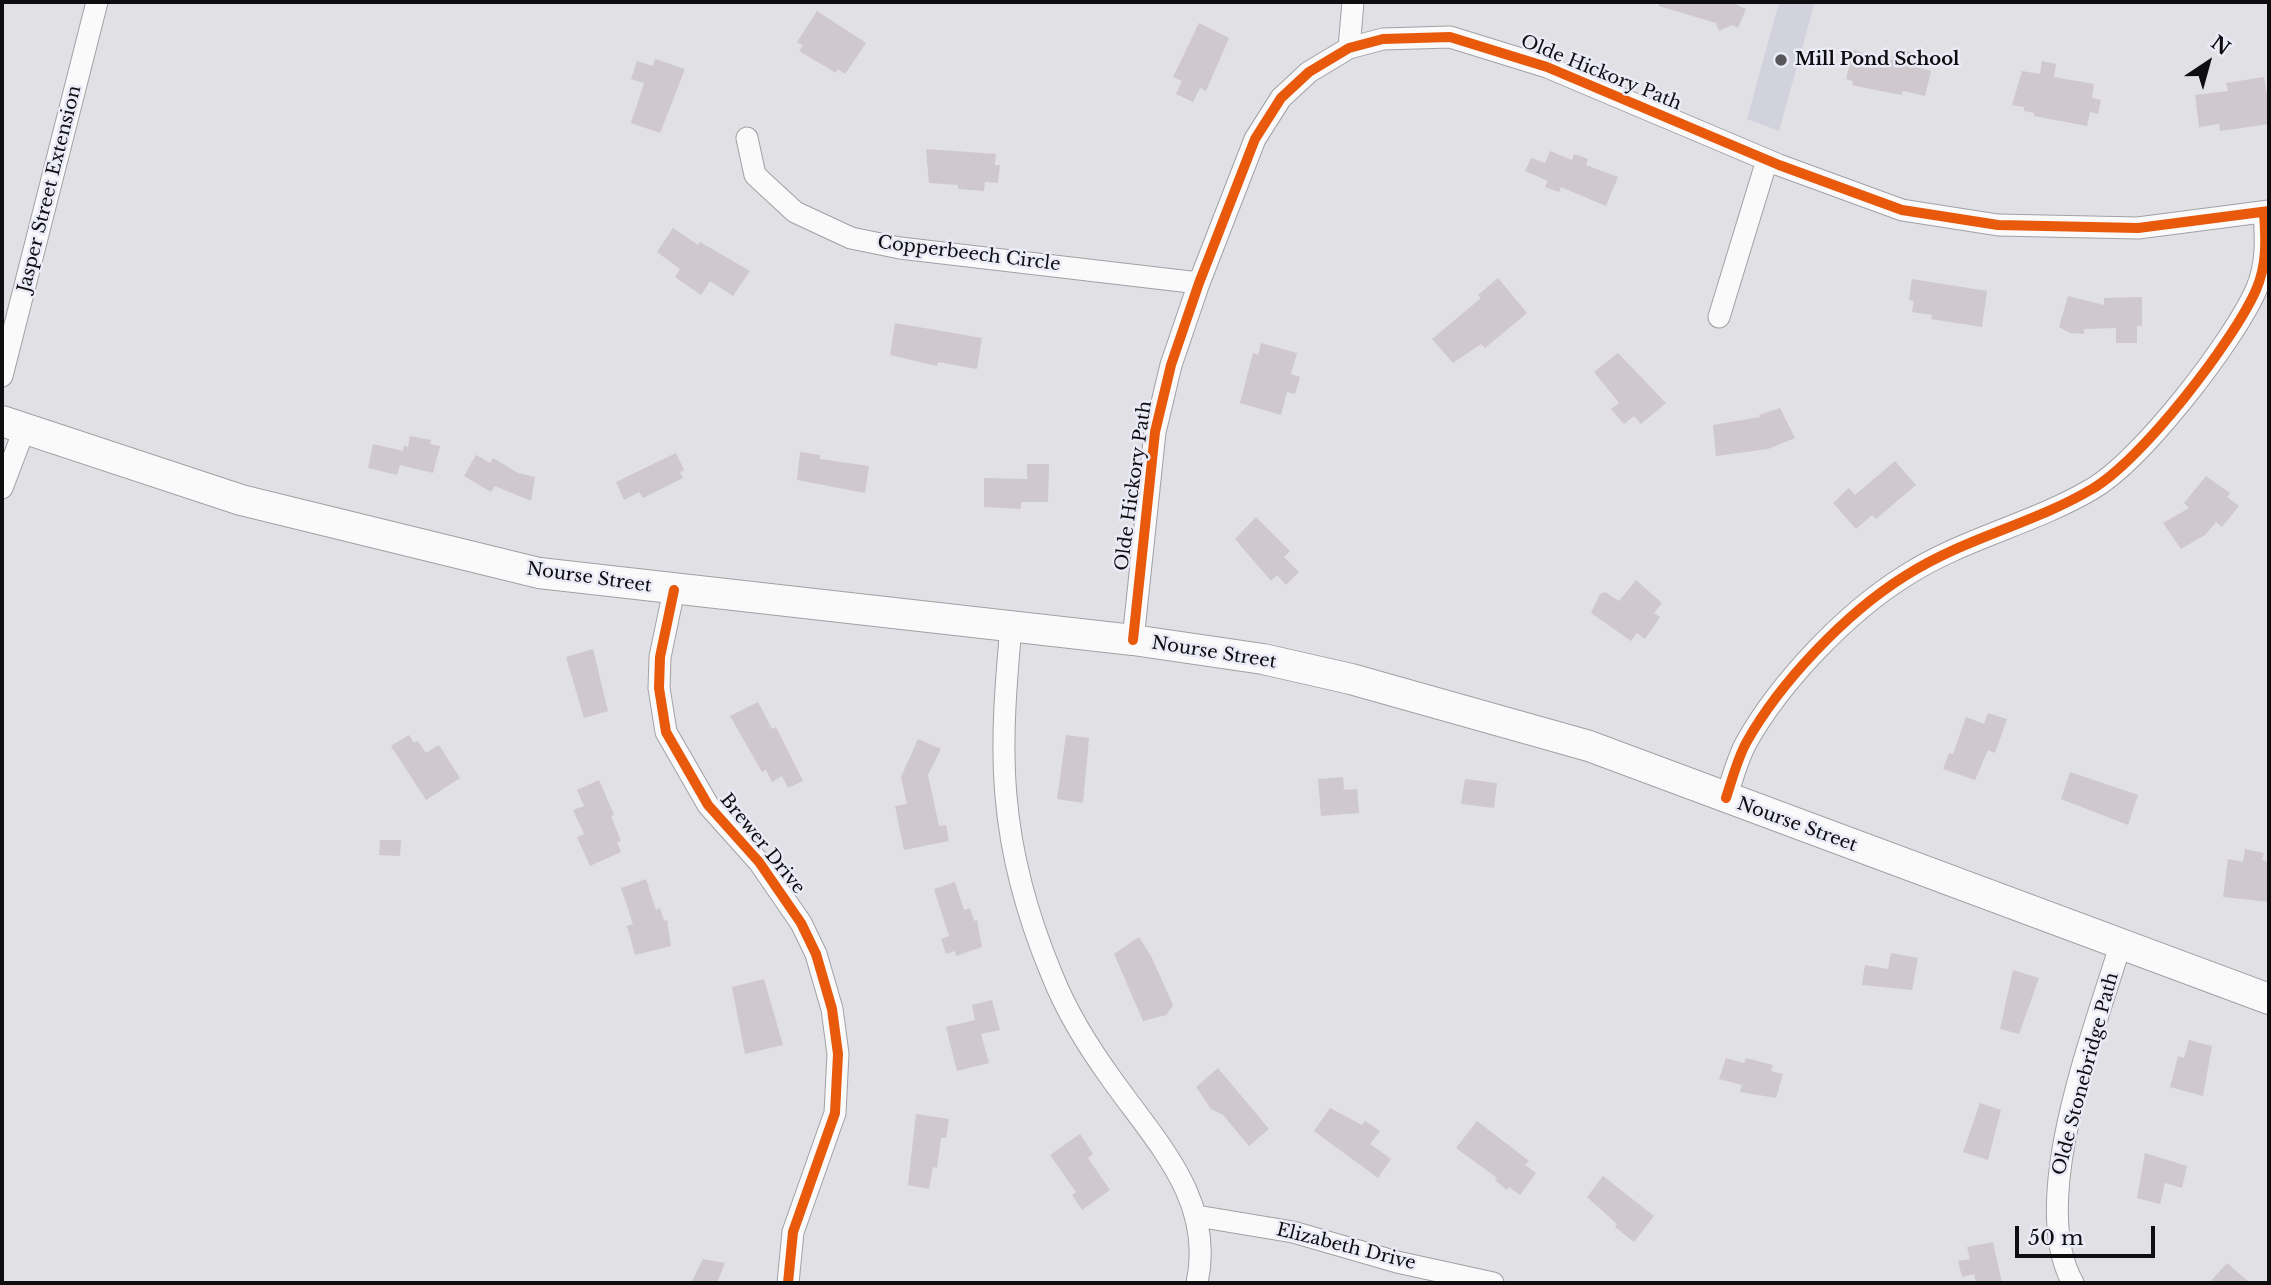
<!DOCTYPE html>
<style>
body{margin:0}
#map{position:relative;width:2271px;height:1285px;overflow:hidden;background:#e0e0e5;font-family:"Libre Baskerville",serif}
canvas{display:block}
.frame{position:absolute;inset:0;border:4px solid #0e0e11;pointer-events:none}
.north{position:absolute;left:2173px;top:28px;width:70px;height:70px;-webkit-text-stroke:5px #eaebf6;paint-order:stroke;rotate:36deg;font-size:19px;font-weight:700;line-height:28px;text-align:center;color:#0e0e11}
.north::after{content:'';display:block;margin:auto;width:24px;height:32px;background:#0e0e11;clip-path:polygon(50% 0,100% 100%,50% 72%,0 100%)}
.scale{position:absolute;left:2015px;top:1226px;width:140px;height:32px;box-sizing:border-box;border:4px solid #0e0e11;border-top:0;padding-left:9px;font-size:21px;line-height:24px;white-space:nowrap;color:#0e0e11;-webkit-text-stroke:5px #eaebf6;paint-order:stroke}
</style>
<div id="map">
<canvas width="2271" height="1285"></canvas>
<div class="frame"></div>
<div class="north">N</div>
<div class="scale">50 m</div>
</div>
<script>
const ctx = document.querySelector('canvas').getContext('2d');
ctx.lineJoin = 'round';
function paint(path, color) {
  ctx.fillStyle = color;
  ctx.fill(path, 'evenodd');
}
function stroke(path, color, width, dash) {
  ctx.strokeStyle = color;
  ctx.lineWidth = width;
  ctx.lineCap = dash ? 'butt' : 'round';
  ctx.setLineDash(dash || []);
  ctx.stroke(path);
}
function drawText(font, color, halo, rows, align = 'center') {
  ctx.font = font + ' "Libre Baskerville",serif';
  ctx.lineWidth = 5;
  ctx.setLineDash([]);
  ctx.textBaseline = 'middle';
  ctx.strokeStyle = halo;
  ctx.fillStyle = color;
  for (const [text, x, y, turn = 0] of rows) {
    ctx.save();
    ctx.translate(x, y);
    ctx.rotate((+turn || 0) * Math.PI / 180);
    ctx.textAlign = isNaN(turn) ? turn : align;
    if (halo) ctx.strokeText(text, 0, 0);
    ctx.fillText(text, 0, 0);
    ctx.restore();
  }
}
const built = new Path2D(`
 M1779,2H1815L1779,131L1747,119Z`);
const building = new Path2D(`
 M1659,2H1730L1746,9L1738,28L1732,25L1719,31L1716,23L1659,6Z
 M817,11L866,43L845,74L838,69L836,73L799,51L803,46L797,42Z
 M1199,23L1229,38L1206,91L1200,88L1193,102L1176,94L1182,81L1173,77Z
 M1895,49L1914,53L1912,66L1931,71L1925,96L1903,91L1902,95L1870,89L1852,85L1853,81L1846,79L1853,50L1892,60Z
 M655,59L685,69L660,133L631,123L644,83L631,79L637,61L653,66Z
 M2042,61L2056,64L2054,77L2094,84L2092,98L2101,100L2098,114L2090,112L2087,126L2034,116V113L2024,111V107L2012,105L2022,71L2040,74Z
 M2264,77L2266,91H2269V124L2220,131L2219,124L2199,127L2195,95L2228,91L2226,83Z
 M926,149L996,154L995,165H1000L998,183L985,182L984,191L958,189V185L929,183Z
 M1550,151L1572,160L1574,154L1588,159L1586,165L1618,177L1606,206L1561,187L1559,192L1545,187L1548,181L1525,171L1531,158L1545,163Z
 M673,228L698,245L700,242L750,271L733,296L710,281L701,295L675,277L680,269L657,252Z
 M1498,278L1527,313L1485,348L1481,344L1453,363L1432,339L1481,298L1478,295Z
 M1912,279L1987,291L1982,327L1931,319L1932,315L1912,312L1914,301L1909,300Z
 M2068,296L2104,305V298L2142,297V326H2137V343H2116V328L2084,329V334L2070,333L2059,327Z
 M895,323L982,338L977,369L938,362L937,366L890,355Z
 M1261,343L1297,353L1291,374L1300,377L1295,394L1287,392L1281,415L1240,403L1253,353L1258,355Z
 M1618,353L1666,403L1641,424L1634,416L1624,424L1611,409L1619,403L1594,372Z
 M1780,408L1795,438L1768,449L1716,456L1713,425L1760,417L1759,415Z
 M410,436L431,440L430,444L440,446L433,473L400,465L397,475L368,468L373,444L403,451L404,446L408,447Z
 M800,452L820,455V459L869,466L865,493L797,480Z
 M676,453L684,470L680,472L683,478L643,498L639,492L624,500L616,482Z
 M476,455L490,463L493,458L518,473L535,477L531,501L495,486L491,492L464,476Z
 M1895,461L1916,485L1876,519L1872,515L1856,529L1833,503L1849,488L1855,495Z
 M1027,464H1049L1048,502H1021V509L984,507V478L1027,479Z
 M2206,476L2230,493L2227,497L2239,506L2222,527L2216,522L2205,535L2181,549L2163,523L2189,508L2184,503Z
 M1256,517L1290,551L1284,557L1299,572L1286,585L1277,575L1271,581L1235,539Z
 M1636,580L1662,603L1654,613L1660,617L1645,639L1637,633L1631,641L1591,613L1600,594L1605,592L1619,601Z
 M593,649L608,711L584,718L566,657Z
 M758,702L772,729L776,727L803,781L788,788L782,776L772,782L766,770L762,772L730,716Z
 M1988,713L2007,719L1995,753L1988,750L1975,780L1943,769L1949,753L1953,754L1966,717L1984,724Z
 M409,735L414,743L418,741L426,753L439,745L460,778L426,800L391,746Z
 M1066,735L1089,738L1083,803L1057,799Z
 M918,739L941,749L928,775L939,826L946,825L949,841L904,850L895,806L907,804L901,777Z
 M2070,772L2138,795L2128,825L2061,799Z
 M1343,777L1344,790L1357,789L1359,813L1321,816L1318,779Z
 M1465,779L1497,783L1494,808L1461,804Z
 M599,780L614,815L611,816L621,841L617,842L621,852L590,866L577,837L584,834L573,810L584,806L577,790Z
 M380,840H401L400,856L379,855Z
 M2245,849L2264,853L2262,860L2269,862V902L2223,897L2228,859L2243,862Z
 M646,879L656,910L660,908L664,921L667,920L671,946L635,955L627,926L633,924L621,888Z
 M955,882L964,910L970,908L974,921L977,920L982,947L956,956L955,951L946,954L941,939L949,936L934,889Z
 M1139,937L1152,958L1173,1005L1166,1015L1143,1021L1114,954Z
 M1891,953L1918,958L1912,990L1862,985L1865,965L1888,969Z
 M2013,970L2039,978L2019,1034L2000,1029Z
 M764,979L783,1045L745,1054L732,987Z
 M992,1000L1000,1030L981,1034L989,1063L957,1071L946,1027L975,1020L972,1005Z
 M2189,1040L2212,1046L2203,1096L2170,1087L2178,1056L2184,1058Z
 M1726,1058L1744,1063L1746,1058L1773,1065L1771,1071L1783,1074L1776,1098L1740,1092L1742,1085L1719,1079Z
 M1218,1068L1269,1129L1249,1146L1223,1115L1211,1109L1196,1087Z
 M1980,1103L2001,1110L1988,1160L1963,1152Z
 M1330,1108L1362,1125L1365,1121L1380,1131L1370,1144L1391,1159L1378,1178L1314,1131Z
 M916,1114L949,1119L946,1138H941L937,1168L933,1167L929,1189L908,1185Z
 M1477,1121L1529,1161L1525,1165L1536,1173L1520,1195L1509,1187L1507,1190L1495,1180L1497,1178L1456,1148Z
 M1080,1134L1093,1154L1088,1158L1110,1190L1082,1210L1072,1195L1076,1192L1050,1155Z
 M2145,1153L2187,1166L2182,1188L2165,1183L2160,1204L2137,1198Z
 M1603,1176L1654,1216L1634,1242L1615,1227L1617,1224L1587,1197Z
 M1993,1242L2002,1283H1976L1974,1274L1962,1277L1958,1261L1970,1259L1967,1247Z
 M703,1259L725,1263L717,1283H691Z
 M2227,1263L2250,1283H2209Z`);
const street = new Path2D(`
 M1349,48L1353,2
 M747,138L755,175L795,212L851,238L900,248L1199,283
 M1719,317L1767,160
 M2,376L97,2
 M2,488L24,430
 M674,590L660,657L659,688L666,732L708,805L759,862L801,923L816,954L832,1009L838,1054L835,1113L793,1232L788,1283
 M1011,626C1006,683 1001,740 1006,796C1011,856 1029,920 1052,975C1067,1013 1089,1048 1113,1081C1157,1143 1215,1201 1197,1283
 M1133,640L1155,432L1171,365L1199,283L1255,139L1281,98L1309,72L1349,48L1383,39L1450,37L1547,67L1779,165L1902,210L1998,225L2138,228L2269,211
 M1726,798C1732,780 1737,760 1746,743C1780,682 1846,613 1905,576C1964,538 2033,524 2092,489C2141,461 2233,342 2256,290C2267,265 2266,240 2264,213
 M1197,1216L1293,1232L1397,1262L1493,1283
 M2073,1283C2027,1202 2094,1032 2120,946`);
const secondary = new Path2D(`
 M2,421L241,500L539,573L1133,640L1263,659L1351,679L1589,746L2269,999`);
const cycleway = new Path2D(`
 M674,590L660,657L659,688L666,732L708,805L759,862L801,923L816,954L832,1009L838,1054L835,1113L793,1232L788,1283
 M1133,640L1155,432L1171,365L1199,283L1255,139L1281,98L1309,72L1349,48L1383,39L1450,37L1547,67L1779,165L1902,210L1998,225L2138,228L2269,211
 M1726,798C1732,780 1737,760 1746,743C1780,682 1846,613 1905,576C1964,538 2033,524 2092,489C2141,461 2233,342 2256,290C2267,265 2266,240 2264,213`);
const markers = [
 [1781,60,7,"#58585b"]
];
const poiNames = [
 ["Mill Pond School",1795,60]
];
const streetNames = [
 ["Olde Hickory Path",1601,73,22],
 ["Jasper Street Extension",50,189,-76],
 ["Copperbeech Circle",969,254,7],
 ["Olde Hickory Path",1134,486,-82],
 ["Nourse Street",589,578,8],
 ["Nourse Street",1214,653,9],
 ["Nourse Street",1797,825,20],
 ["Brewer Drive",762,844,51],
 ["Olde Stonebridge Path",2086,1074,-75],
 ["Elizabeth Drive",1346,1247,14]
];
paint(built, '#d2d2dd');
paint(building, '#cfc8cd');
stroke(street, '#a0a1a5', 23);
stroke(secondary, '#a0a1a5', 32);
stroke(street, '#fafafb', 21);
stroke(secondary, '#fafafb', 30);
stroke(cycleway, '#e8590c', 10);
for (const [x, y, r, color] of markers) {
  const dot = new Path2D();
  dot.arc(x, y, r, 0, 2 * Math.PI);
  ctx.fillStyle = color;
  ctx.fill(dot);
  stroke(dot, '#eaebf6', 2.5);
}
drawText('bold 18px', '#0e0e11', '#eaebf6', poiNames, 'left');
drawText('18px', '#0e0e11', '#eaebf6', streetNames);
</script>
